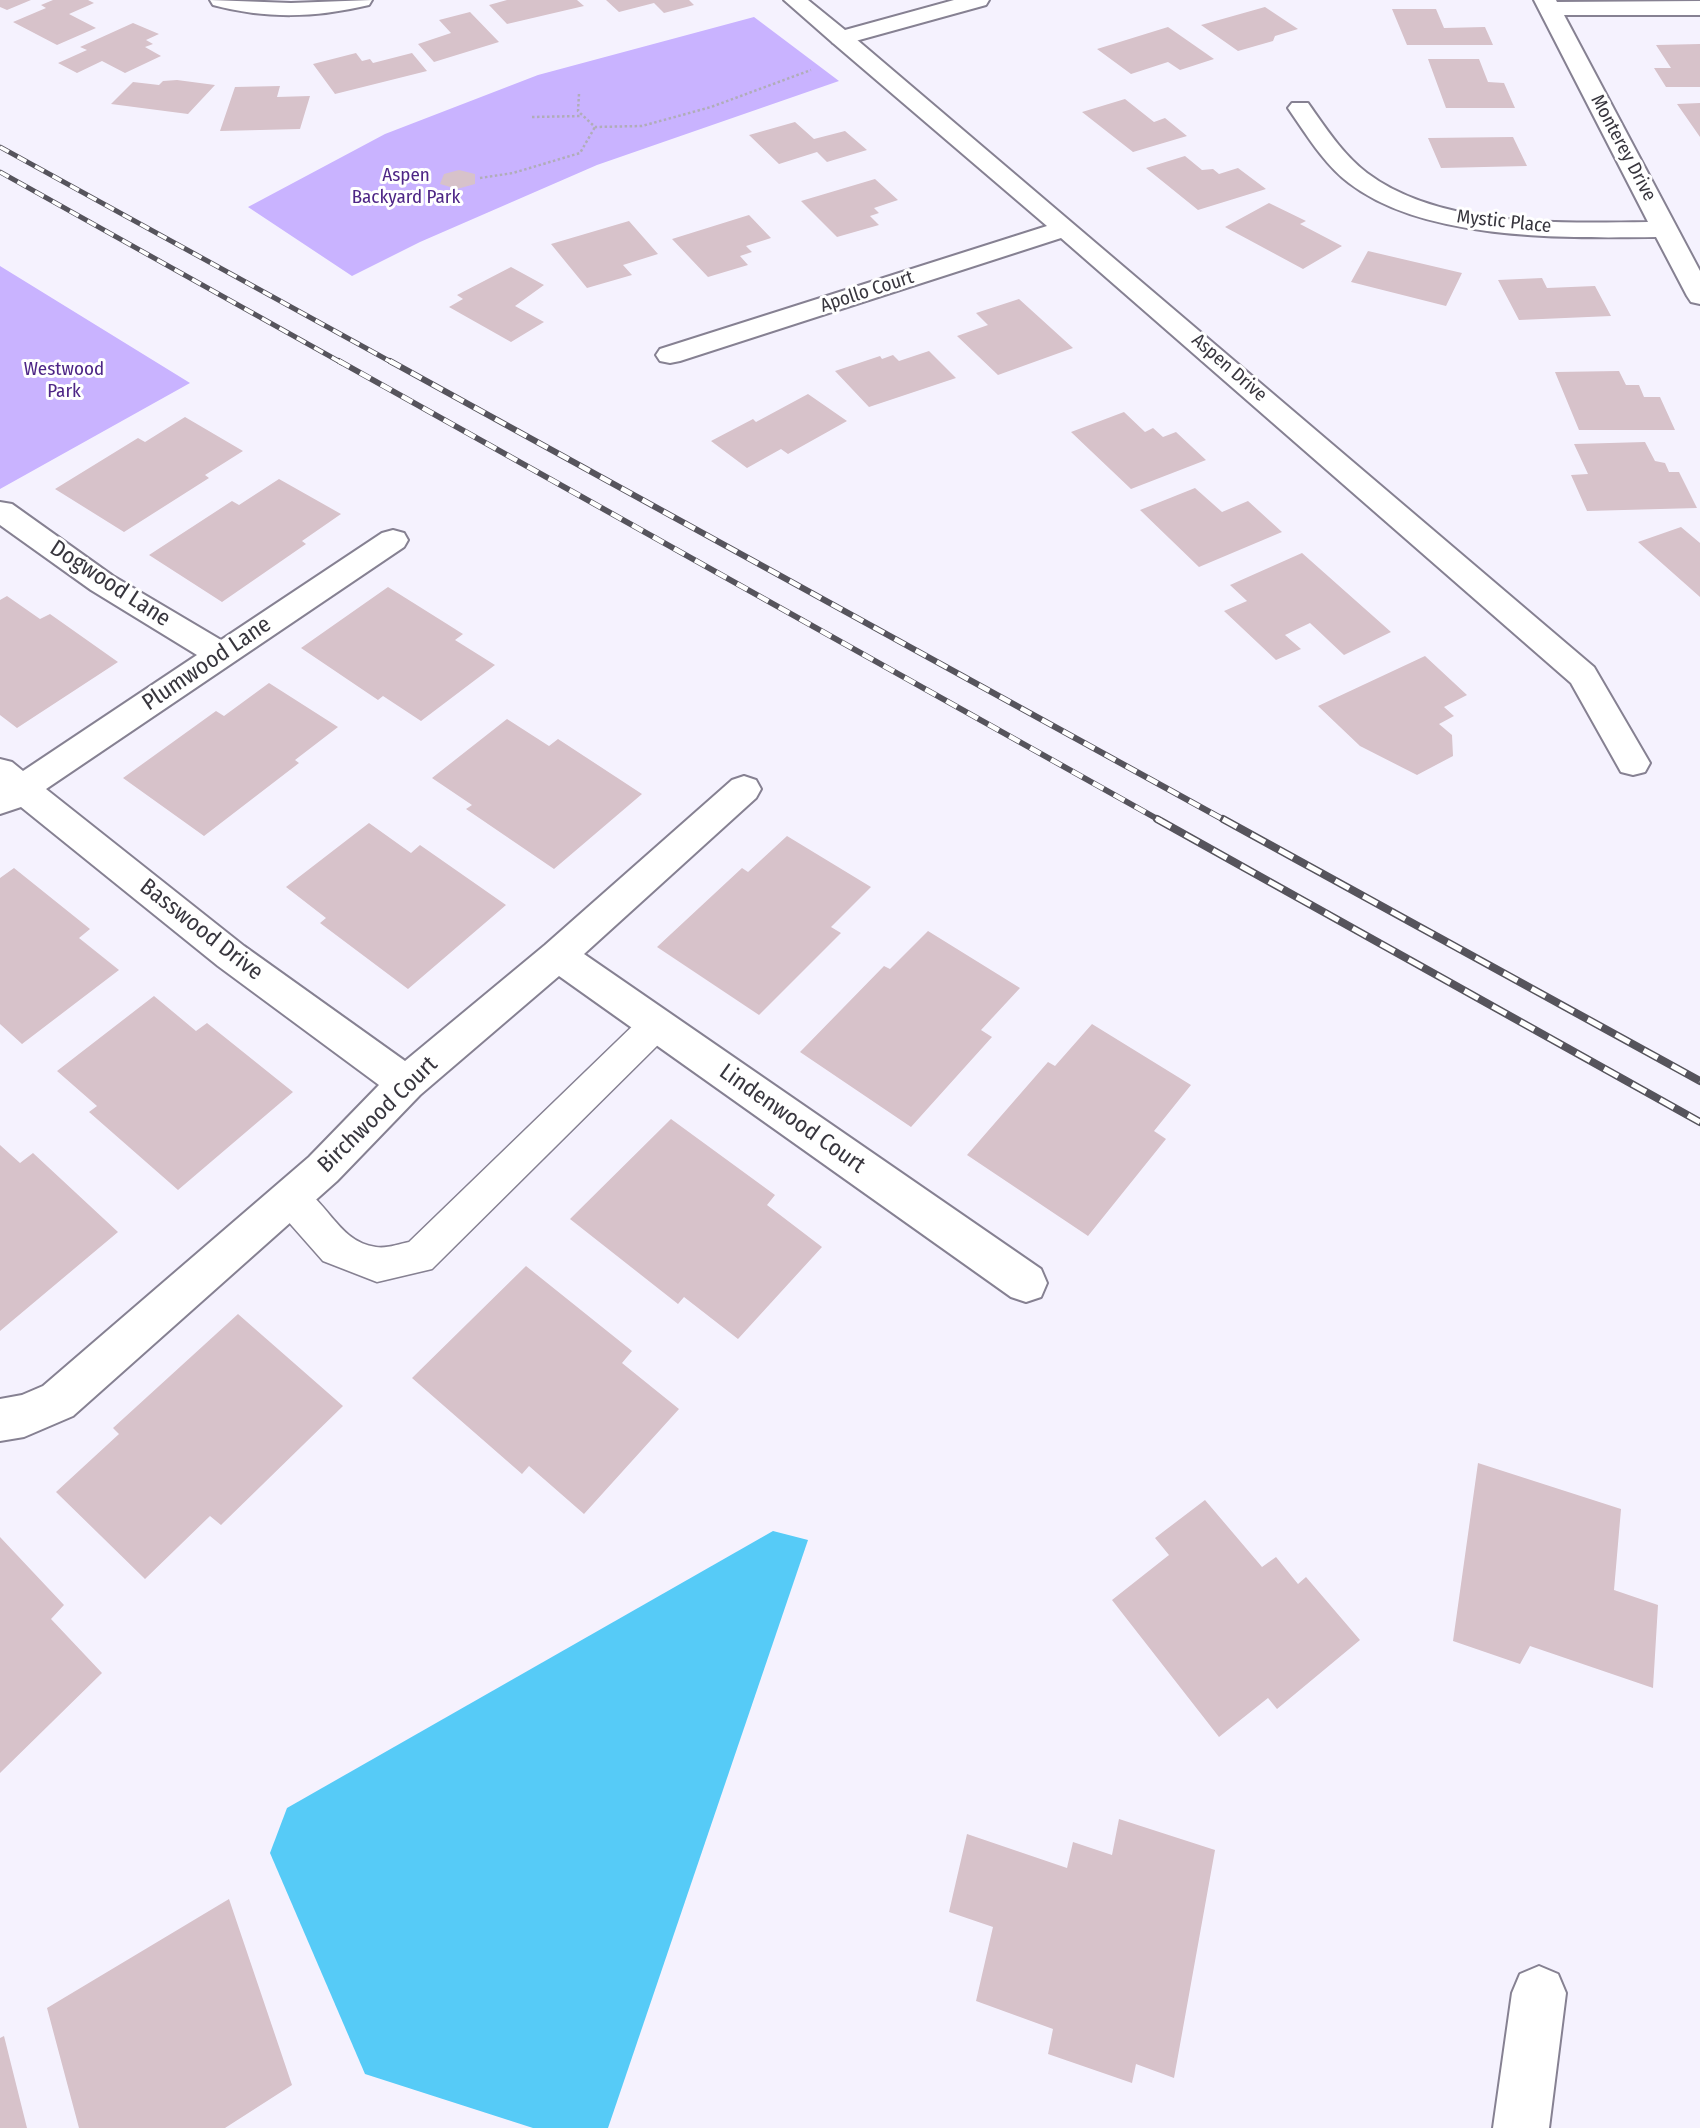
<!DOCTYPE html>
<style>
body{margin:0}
canvas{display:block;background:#f5f2fe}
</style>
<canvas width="1700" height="2128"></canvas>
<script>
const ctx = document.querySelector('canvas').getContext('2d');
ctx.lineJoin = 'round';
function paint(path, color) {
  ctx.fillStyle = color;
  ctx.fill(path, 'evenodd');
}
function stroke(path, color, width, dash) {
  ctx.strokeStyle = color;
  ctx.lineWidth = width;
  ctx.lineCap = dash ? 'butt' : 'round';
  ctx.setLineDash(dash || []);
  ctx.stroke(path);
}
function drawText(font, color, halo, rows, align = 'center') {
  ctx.font = font + ' "Fira Sans Condensed",sans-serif';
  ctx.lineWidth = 6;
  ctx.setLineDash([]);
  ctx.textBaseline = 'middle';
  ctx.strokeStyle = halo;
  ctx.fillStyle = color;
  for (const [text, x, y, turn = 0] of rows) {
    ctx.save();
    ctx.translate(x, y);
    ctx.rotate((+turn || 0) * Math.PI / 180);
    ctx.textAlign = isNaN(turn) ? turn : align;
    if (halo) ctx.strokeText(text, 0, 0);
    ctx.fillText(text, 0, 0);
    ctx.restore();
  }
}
const green = new Path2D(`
 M754,17L839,81L597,165L420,242L352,276L248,207L385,134L538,75Z
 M0,266L190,383L0,489Z`);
const water = new Path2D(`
 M773,1531L808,1540L608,2128H533L365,2074L270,1853L287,1808Z`);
const building = new Path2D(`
 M0,0H31L7,10L0,7Z
 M53,0H88L94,3L69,14L96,28L57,45L13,22L46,8L41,5Z
 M507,0H577L584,6L507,24L489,5Z
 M606,0H689L694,5L664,13L654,3L619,12Z
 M1265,7L1298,29L1275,36L1273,41L1238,51L1201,25Z
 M1392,9H1436L1444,28L1485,27L1493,45H1407Z
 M470,12L499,42L434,62L418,44L451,33L439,20Z
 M133,23L159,34L146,40L153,44L145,47L161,56L125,73L102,61L77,73L58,63L87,50L80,47Z
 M1168,27L1214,59L1180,70L1168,62L1131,74L1097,49Z
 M1700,44V87H1666L1654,68H1671L1656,45Z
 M356,53L362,61L370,59L373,63L412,53L427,71L335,94L313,64Z
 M1428,59H1479L1488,82L1504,83L1515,108H1446Z
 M177,80L215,85L188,114L111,104L133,82L159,85L163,81Z
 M280,86L277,97L310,96L300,129L220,131L235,87Z
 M1125,99L1154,122L1165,118L1187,136L1133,152L1082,112Z
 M1700,103V137L1677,104Z
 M795,122L814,139L845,131L867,150L827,162L817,152L779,164L749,135Z
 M1513,137L1527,166L1441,168L1428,138Z
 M1185,156L1202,170L1213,169L1219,174L1238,168L1266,189L1198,210L1146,168Z
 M459,170L475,174V184L457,189L440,184L444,174Z
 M875,179L898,200L874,208L879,213L870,216L879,225L837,237L801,201Z
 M1269,203L1306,221L1300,224L1342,246L1303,269L1225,227Z
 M749,215L771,238L746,246L752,252L740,256L748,265L708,277L672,239Z
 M629,221L658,254L623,265L632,275L587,288L551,244Z
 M1368,251L1462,273L1446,306L1351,282Z
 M511,267L544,285L515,306L544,322L511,342L449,307L463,299L457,295Z
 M1542,278L1547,288L1595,286L1611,316L1519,320L1498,280Z
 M1019,299L1073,348L998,375L957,336L988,325L976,313Z
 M929,351L956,378L869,407L835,371L880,356L882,359L893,355L899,361Z
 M1619,371L1626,385H1639L1644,397H1660L1675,430H1579L1555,372Z
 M808,394L847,421L788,454L781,449L747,468L711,441L753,419L756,422Z
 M1124,412L1145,432L1153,428L1163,437L1176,432L1206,460L1131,489L1071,432Z
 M185,417L243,451L205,475L209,478L124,532L55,489L138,438L145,442Z
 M1645,442L1655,461L1665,463L1669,472H1679L1697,508L1587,511L1571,475L1588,474L1574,444Z
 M279,479L341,514L302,541L306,544L222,602L149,555L232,501L239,505Z
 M1195,488L1222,512L1248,501L1282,532L1199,567L1140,510Z
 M1681,527L1700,543V597L1638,542Z
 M1302,553L1391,632L1344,655L1310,623L1285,635L1301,649L1276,660L1224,611L1247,601L1230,585Z
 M388,587L463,634L455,640L495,665L421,721L383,696L378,700L301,648Z
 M7,596L40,619L50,614L118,662L17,728L0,715V600Z
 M1425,656L1467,695L1444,707L1454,716L1439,724L1452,735L1453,756L1417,775L1360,746L1318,706Z
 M269,683L338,727L295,760L299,763L204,836L123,778L216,711L224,716Z
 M507,719L549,746L558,739L642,794L554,869L466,809L472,805L432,778Z
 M369,823L411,853L420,845L506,905L408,989L320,923L326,918L286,887Z
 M787,836L871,887L831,927L841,933L759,1015L657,947L742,868L748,872Z
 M14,868L90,929L79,938L119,970L22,1044L0,1024V878Z
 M928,931L1020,988L981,1030L992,1037L911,1127L800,1052L884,966L890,969Z
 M154,996L196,1031L207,1023L293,1092L178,1190L89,1112L97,1106L57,1071Z
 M1092,1024L1191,1085L1154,1131L1166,1139L1088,1236L967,1155L1048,1062L1055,1066Z
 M671,1119L775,1195L767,1205L822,1247L738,1339L684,1297L678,1304L570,1219Z
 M0,1145L20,1163L33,1153L118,1232L0,1331Z
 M526,1266L632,1351L622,1363L679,1409L584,1514L529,1466L522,1474L412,1378Z
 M238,1314L343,1406L221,1525L210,1516L145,1579L56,1492L119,1434L113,1428Z
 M1478,1463L1621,1509L1614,1590L1658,1605L1653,1688L1530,1646L1520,1664L1453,1641Z
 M1205,1500L1262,1567L1276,1557L1298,1584L1306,1577L1360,1640L1277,1709L1268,1698L1219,1737L1112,1600L1169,1555L1155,1538Z
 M0,1537L64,1605L51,1619L102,1673L0,1773Z
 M1119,1819L1215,1850L1174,2078L1136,2064L1132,2083L1048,2054L1053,2029L976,2001L993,1927L949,1912L967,1834L1067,1868L1073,1842L1112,1855Z
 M229,1899L292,2085L225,2128H79L47,2008Z
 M4,2036L27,2128H0V2038Z`);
const path = new Path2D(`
 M579,94L578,111L595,127L642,126L711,107L811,70
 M532,117L582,116
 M480,178L513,173L580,153L595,127`);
const service = new Path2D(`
 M657,1010L669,1014L674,1024L669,1034L432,1269L377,1282L323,1261L278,1210L273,1198L278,1186L291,1182C326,1194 336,1242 376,1247C386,1249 399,1244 409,1242L645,1014Z`);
const minor = new Path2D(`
 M210,0L291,3L372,0L369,5C315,18 266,19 213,5Z
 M1534,0H1556L1557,2L1700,1V15H1564L1700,271V304L1691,302L1687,296L1656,237C1565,238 1424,241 1349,183C1324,164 1306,134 1288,108L1292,103H1308C1325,127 1343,155 1367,173C1440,228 1561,223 1648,222Z
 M841,31L849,33L1594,667L1650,763L1645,772L1633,775L1621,772L1571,683L1061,238L680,361L670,363L660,361L656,355L660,349L1047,226L833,43L830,38L833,33Z
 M0,502L12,504L113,576L221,640L382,533L393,530L404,533L408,540L404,547L46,789L244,946L405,1061L545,945L732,780L744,776L756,780L761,789L756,798L584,954L1041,1269L1047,1283L1041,1297L1026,1302L1011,1297L559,976L420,1095L337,1181L73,1416L24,1437L0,1441V1399L22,1395L43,1386L309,1157L379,1085L218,966L21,807L0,814V759L12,762L23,771L197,655L91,590L0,525Z
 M1539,1966L1558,1974L1566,1993L1549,2128H1493L1512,1993L1520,1974Z`);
const tertiary = new Path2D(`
 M784,0H808L845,30L954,0H989L986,5L841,45L833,43Z`);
const railFar2 = new Path2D(`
 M0,147L393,363
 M0,172L342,363`);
const railFar1 = new Path2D(`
 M339,361L1161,821
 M390,361L1226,821`);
const rail = new Path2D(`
 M1157,819L1700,1122
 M1223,819L1700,1081`);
const farStreetnames = [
 ["Monterey Drive",1623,148,62],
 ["Mystic Place",1504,222,6],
 ["Apollo Court",867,292,-18],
 ["Aspen Drive",1229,368,41]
];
const farParknames = [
 ["Aspen",406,176],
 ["Backyard Park",406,198],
 ["Westwood",64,370],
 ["Park",64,392]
];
const streetNames = [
 ["Dogwood Lane",110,584,33],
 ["Plumwood Lane",207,664,-34],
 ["Basswood Drive",201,930,38],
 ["Birchwood Court",378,1115,-44],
 ["Lindenwood Court",792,1119,35]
];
paint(green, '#c9b3ff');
paint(water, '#56cbf7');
paint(building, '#d7c2ca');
stroke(service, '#868192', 3);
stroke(minor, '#868192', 4);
stroke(tertiary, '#868192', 4);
stroke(path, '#b0adb8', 2.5, [2.5, 2.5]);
paint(service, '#fff');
paint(minor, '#fff');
paint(tertiary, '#fff');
stroke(railFar2, '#56545c', 5);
stroke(railFar1, '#56545c', 6);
stroke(rail, '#56545c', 8);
stroke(railFar2, '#fff', 3.5, [10]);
stroke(railFar1, '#fff', 4.5, [12]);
stroke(rail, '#fff', 5, [16]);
drawText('19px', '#38363e', '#fff', farStreetnames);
drawText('19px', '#4e2686', '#fff', farParknames);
drawText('23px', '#38363e', '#fff', streetNames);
</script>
